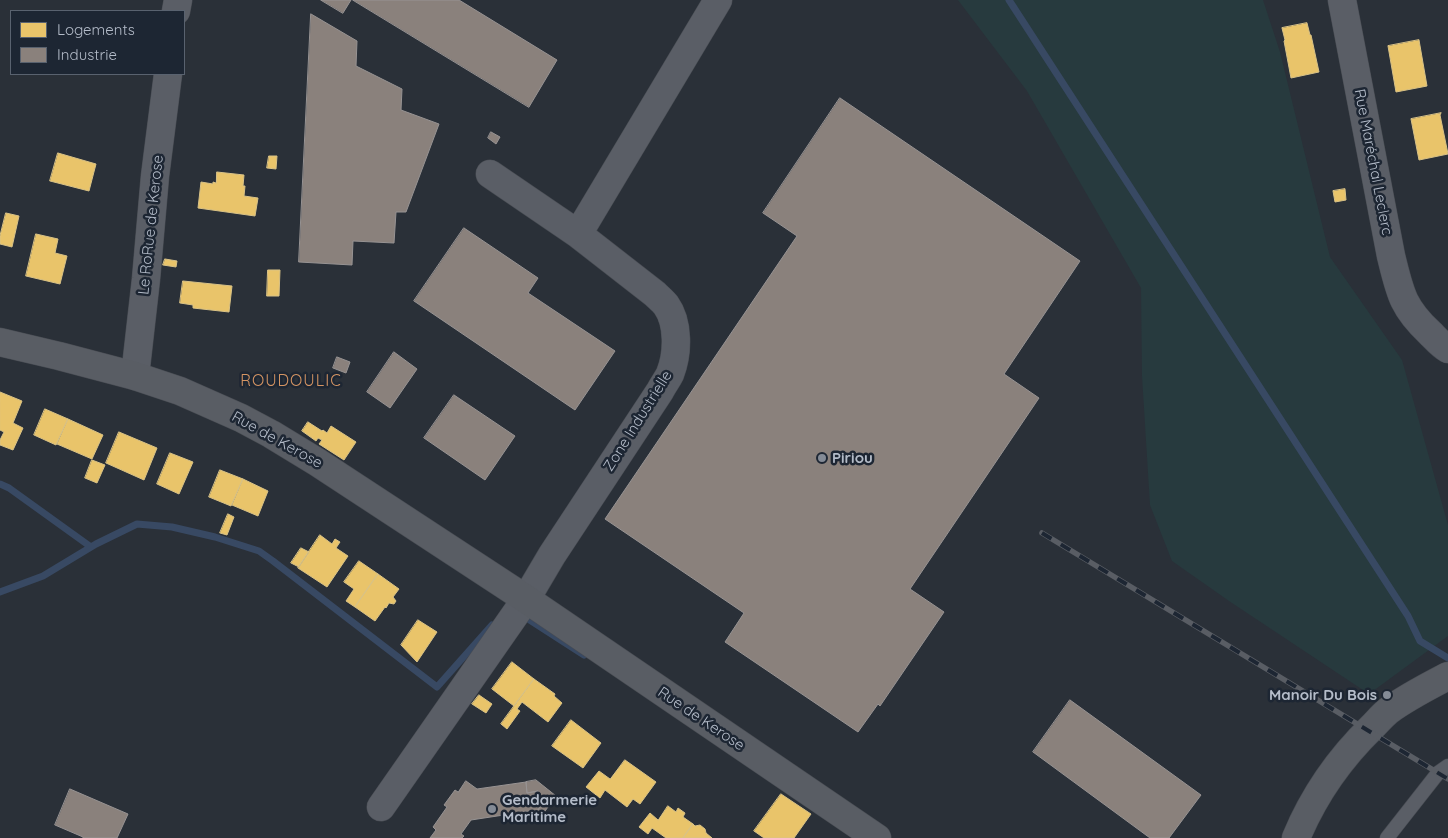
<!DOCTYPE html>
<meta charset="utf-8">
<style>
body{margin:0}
#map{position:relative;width:1448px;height:838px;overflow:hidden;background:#2a3038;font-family:Quicksand,sans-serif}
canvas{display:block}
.legend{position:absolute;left:10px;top:10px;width:175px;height:65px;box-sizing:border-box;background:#1d2633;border:1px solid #59626f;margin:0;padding:6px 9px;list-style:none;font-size:15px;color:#b4bcc9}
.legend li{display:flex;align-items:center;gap:10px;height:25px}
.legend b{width:25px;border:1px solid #59626f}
</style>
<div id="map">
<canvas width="1448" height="838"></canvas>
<ul class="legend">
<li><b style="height:14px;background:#e9c46a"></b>Logements</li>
<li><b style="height:14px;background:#8a817c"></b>Industrie</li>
</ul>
</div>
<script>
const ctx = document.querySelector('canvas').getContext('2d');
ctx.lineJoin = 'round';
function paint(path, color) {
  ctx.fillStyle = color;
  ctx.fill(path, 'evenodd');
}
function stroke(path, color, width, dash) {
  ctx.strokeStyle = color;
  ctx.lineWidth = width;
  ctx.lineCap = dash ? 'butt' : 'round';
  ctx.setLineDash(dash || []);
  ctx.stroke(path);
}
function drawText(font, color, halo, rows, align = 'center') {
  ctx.font = font + ' Quicksand,sans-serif';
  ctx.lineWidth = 5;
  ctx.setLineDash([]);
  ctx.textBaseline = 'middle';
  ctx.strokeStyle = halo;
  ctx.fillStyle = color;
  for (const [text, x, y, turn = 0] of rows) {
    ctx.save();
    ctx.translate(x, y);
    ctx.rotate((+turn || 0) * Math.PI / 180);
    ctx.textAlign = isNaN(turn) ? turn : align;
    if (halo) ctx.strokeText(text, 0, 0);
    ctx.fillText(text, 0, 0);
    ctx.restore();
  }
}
const green = new Path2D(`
 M958,0H1263L1280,52L1330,257L1402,360L1448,525V636L1369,694L1229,601L1172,561L1150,505L1142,376L1141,288L1027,91Z`);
const homes = new Path2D(`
 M1307,23L1310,35H1311L1319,72L1291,78L1284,41L1285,40L1282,28Z
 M1419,40L1427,86L1396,92L1388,46Z
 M1441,113L1440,115L1448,154L1419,160L1411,119Z
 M58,153L96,164L89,191L50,181Z
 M269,156H277L276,169L267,168Z
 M217,172L244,175L243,186H245L244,196L258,198L255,216L198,208L201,182L213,184V182L216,183Z
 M1345,189L1346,200L1335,202L1333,191Z
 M6,213L19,216L12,247L0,244V236Z
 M36,234L58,239L55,253L67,256L60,284L26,276Z
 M165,259L177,261L176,267L163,265Z
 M268,270H280L279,296H267Z
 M183,281L232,286L229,312L193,308V305L180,303Z
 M0,392L22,401L13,423L23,428L13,450L0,445V440L4,432L0,430Z
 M45,409L68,419L56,445L34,435Z
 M68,419L103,435L92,459L57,444Z
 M308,422L322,431L323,430L327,433L331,426L356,442L344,460L319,444L322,440L318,438L316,441L302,431Z
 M119,432L157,448L144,480L106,463Z
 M170,453L193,462L179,494L157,484Z
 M92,460L105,465L97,483L85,478Z
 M220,470L243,479L231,506L209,497Z
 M243,479L268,491L258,516L232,505Z
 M228,514L234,517L227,535L220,533Z
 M320,535L332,544L335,539L340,542L336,548L348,556L327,587L298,568Z
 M301,548L309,552L299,567L291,563Z
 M359,561L378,574L355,607L346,601L354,589L344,582Z
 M378,574L399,589L393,597L396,601L394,604L389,603L386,608L385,607L375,621L355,607Z
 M418,620L437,632L417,662L401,645Z
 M512,662L534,679L514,706L492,689Z
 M534,679L555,694L554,696L562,703L548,722L522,702L517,709L520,711L507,729L501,724Z
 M479,695L492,704L486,713L472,704Z
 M571,720L601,743L583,768L552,746Z
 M625,760L656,782L640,804L633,799L627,807L605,790L600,798L586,787L599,771L610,779Z
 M781,794L811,814L794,838H764L754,831Z
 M668,806L676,812L678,808L685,813L683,817L693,824L683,838H666L652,828L648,834L639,827L650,813L658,820Z
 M693,824L695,826L700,825L705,829L706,833L712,838H683Z`);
const industry = new Path2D(`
 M321,0H351L343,13Z
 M353,0H459L557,60L529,107Z
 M311,14L357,41L356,66L402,89L401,110L439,124L406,212H396L394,243L353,241L352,265L299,262Z
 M840,98L1080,261L1004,374L1039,398L910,589L944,612L880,706L878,704L858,732L725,642L744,613L605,519L797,236L763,213Z
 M491,132L500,137L496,144L488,138Z
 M464,228L538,278L528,293L615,351L575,410L414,301Z
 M394,352L417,369L390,408L367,392Z
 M337,357L350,362L346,373L333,368Z
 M454,395L515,436L485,480L424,438Z
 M1070,700L1201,795L1169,838H1150L1033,752Z
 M536,780L556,796L540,818L535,814L540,807L538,791L527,793L526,782Z
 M466,781L477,789L526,782L527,793L538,791L540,807L535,814L530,811L471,820L461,834L464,836L462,838H430L436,830L433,827L447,807L444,805L455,790L458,792Z
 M70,789L128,814L117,838H83V837L55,825Z`);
const stream = new Path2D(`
 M1009,0L1408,616L1420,641L1448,658
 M0,484L9,488L91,547
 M0,592L43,576L96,544L137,524L172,527L215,537L259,551L273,561L437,687L492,625
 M522,615L584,655`);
const lane = new Path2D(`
 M1387,838L1438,773L1448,766`);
const street = new Path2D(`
 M1342,0L1391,256C1400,292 1402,307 1430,333C1436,339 1441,345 1448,349
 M176,11L178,0
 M578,234L718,0
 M135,376L146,279L155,176L168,74
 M381,807L526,599L552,555L660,391C663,385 667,380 670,374C678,354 679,323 666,305C663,301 659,298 655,294L578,234L490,174`);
const secondary = new Path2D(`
 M0,342L59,356L135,376L180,391L241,418L271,434L317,462L526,599L877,838
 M1296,838C1313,797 1340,758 1372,727C1377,722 1382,716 1388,711C1407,697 1427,687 1448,676`);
const rail = new Path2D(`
 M1042,533L1448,779`);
const markers = [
 [822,458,5,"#848b96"],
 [1387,695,5,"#848b96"],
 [492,809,5,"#848b96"]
];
const streetNames = [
 ["Rue Maréchal Leclerc",1373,162,79],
 ["Le RoRue de Kerose",151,225,-84],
 ["Zone Industrielle",638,421,-58],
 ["Rue de Kerose",277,440,29],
 ["Rue de Kerose",701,719,34]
];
const poiNames = [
 ["Piriou",832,458],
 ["Manoir Du Bois",1377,695,"right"],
 ["Gendarmerie",502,800],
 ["Maritime",502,817]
];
const neighbourhoodNames = [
 ["ROUDOULIC",291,381]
];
paint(green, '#273a3e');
paint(homes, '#e9c46a');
stroke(homes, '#d9c286', 1);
paint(industry, '#8a817c');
stroke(industry, '#979393', 1);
stroke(stream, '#384963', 7);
stroke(lane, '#484c53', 15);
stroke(street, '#484c53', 29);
stroke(secondary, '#484c53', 29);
stroke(lane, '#5a5e66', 14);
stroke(street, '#5a5e66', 28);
stroke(secondary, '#595d64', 28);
stroke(rail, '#595d64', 5.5);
stroke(rail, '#1d2633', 4, [11]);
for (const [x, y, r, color] of markers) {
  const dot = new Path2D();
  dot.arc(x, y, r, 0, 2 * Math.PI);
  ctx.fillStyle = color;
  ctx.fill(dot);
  stroke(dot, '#1d2633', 2);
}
drawText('15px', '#b4bcc9', '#1d2633', streetNames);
drawText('bold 15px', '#b4bcc9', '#1d2633', poiNames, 'left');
ctx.letterSpacing = '1px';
drawText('16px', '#d59563', '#1d2633', neighbourhoodNames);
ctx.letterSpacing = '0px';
</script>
